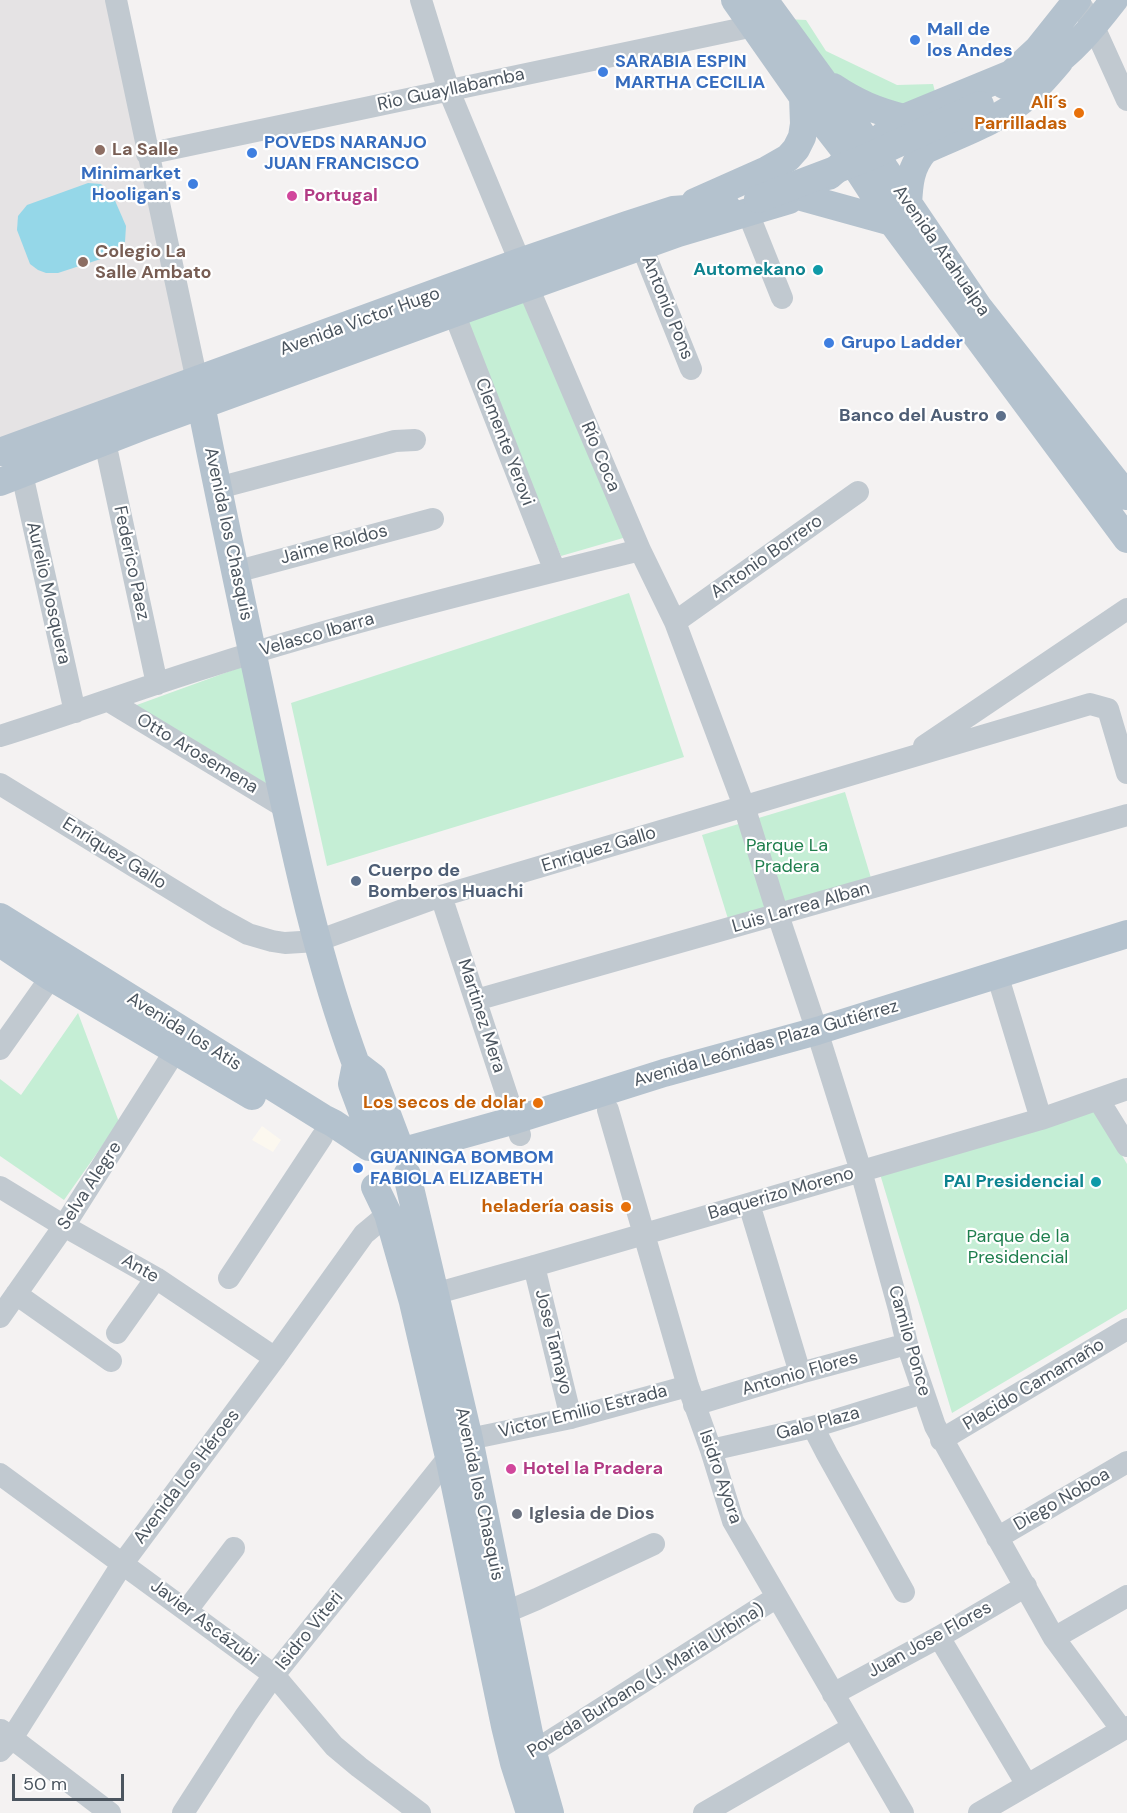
<!DOCTYPE html>
<meta charset="utf-8">
<style>
body{margin:0}
#map{position:relative;width:1127px;height:1813px;overflow:hidden;background:#f4f2f2;font-family:"DM Sans",sans-serif}
canvas{display:block}
.scale{position:absolute;left:12px;top:1774px;width:112px;height:27px;box-sizing:border-box;border:3px solid #4b555f;border-top:0;padding-left:8px;font-size:18px;line-height:21px;white-space:nowrap;color:#4b555f;-webkit-text-stroke:4px #fff;paint-order:stroke}
</style>
<div id="map">
<canvas width="1127" height="1813"></canvas>
<div class="scale">50 m</div>
</div>
<script>
const ctx = document.querySelector('canvas').getContext('2d');
ctx.lineJoin = 'round';
function paint(path, color) {
  ctx.fillStyle = color;
  ctx.fill(path, 'evenodd');
}
function stroke(path, color, width, dash) {
  ctx.strokeStyle = color;
  ctx.lineWidth = width;
  ctx.lineCap = dash ? 'butt' : 'round';
  ctx.setLineDash(dash || []);
  ctx.stroke(path);
}
function drawText(font, color, halo, rows, align = 'center') {
  ctx.font = font + ' "DM Sans",sans-serif';
  ctx.lineWidth = 4.5;
  ctx.setLineDash([]);
  ctx.textBaseline = 'middle';
  ctx.strokeStyle = halo;
  ctx.fillStyle = color;
  for (const [text, x, y, turn = 0] of rows) {
    ctx.save();
    ctx.translate(x, y);
    ctx.rotate((+turn || 0) * Math.PI / 180);
    ctx.textAlign = isNaN(turn) ? turn : align;
    if (halo) ctx.strokeText(text, 0, 0);
    ctx.fillText(text, 0, 0);
    ctx.restore();
  }
}
const commercial = new Path2D(`
 M262,1126L281,1140L273,1152L252,1140Z`);
const education = new Path2D(`
 M0,0H111L189,370L0,440Z`);
const green = new Path2D(`
 M785,19L806,20L826,51L897,85L933,84L937,99L902,105L845,89Z
 M526,294L630,536L561,556L462,321Z
 M629,593L684,757L327,866L291,703Z
 M244,666L273,796L134,706Z
 M845,792L871,878L729,922L702,835Z
 M78,1013L119,1122L64,1200L0,1156V1079L21,1095Z
 M1094,1107L1127,1164V1309L952,1413L880,1174Z`);
const water = new Path2D(`
 M88,183L101,184L113,196L126,226L125,242L113,255L58,273H46L38,270L30,264L17,230L18,216L27,205Z`);
const minor = new Path2D(`
 M116,0C142,127 170,254 197,381
 M421,0L449,91L520,262L528,287L640,550L675,622L744,806L778,915L817,1031L861,1171L899,1309L907,1344L935,1426L1054,1638L1122,1730
 M1078,0L1094,27L1127,100
 M147,154L754,26
 M748,213L782,298
 M642,247L691,369
 M454,313L555,571
 M105,442L157,684
 M22,474L75,712
 M218,488L395,441L415,440
 M235,572L433,519
 M675,622L858,492
 M109,701L286,808
 M0,736C71,714 140,688 211,666C352,621 496,586 640,550
 M924,746L1127,609
 M0,784L217,917L248,934L272,941L285,943L317,941L441,896L1090,704L1108,709L1127,773
 M441,896L520,1135
 M997,974L1041,1119
 M476,1000L1127,815
 M0,1049L51,977
 M1098,1099L1127,1146
 M608,1110L688,1386L711,1450L733,1521L903,1813
 M0,1187L64,1226L156,1278L275,1358
 M749,1204L800,1373
 M534,1266L571,1418
 M229,1278L322,1137
 M16,1294L111,1361
 M434,1294L534,1266L1041,1119L1127,1089
 M0,1317L64,1226L175,1051
 M117,1333L156,1278
 M694,1405L800,1373L907,1344
 M813,1427L827,1454L904,1592
 M941,1440L1127,1329
 M711,1450L813,1427L923,1393
 M0,1474L274,1675L334,1746L359,1767L420,1813
 M997,1538L1127,1462
 M187,1610L234,1548
 M504,1613L537,1599L654,1544
 M939,1637L1027,1785
 M1054,1638L1127,1596
 M833,1694L939,1637L1026,1586
 M1,1730L110,1813
 M0,1751L12,1738L123,1563L275,1358L364,1234L388,1214
 M520,1760L777,1597
 M183,1813L246,1715L274,1675L449,1457L469,1439L571,1418L688,1386
 M704,1813L853,1727
 M979,1813L1127,1727`);
const major = new Path2D(`
 M735,0L803,97L849,156L892,222L1127,539
 M764,0L858,129L979,308L1127,496
 M1043,72C1072,53 1093,27 1114,0
 M1004,85L1011,74L1038,49L1077,0
 M833,87C857,103 876,111 904,118
 M865,165C872,145 887,130 904,118L1011,74
 M829,176C845,163 856,150 858,129
 M798,196L892,222
 M695,202L767,170L788,158L796,149L802,137L804,124L803,97
 M908,205C909,184 910,167 925,150C957,135 996,122 1024,99C1037,88 1048,75 1059,62
 M198,389C220,503 245,617 269,731C293,843 316,956 356,1064L373,1077L399,1146
 M0,452L520,262L627,225L673,210L726,206
 M0,482L144,426L454,313L678,233L789,200
 M0,917L323,1118L333,1123L369,1147
 M0,943L51,977L252,1096
 M356,1064L352,1084L374,1143
 M404,1151L515,1120L664,1073L817,1031L1127,934
 M407,1175L469,1439L533,1753L550,1813
 M375,1187L388,1214L413,1302L449,1457L505,1726L514,1763L530,1813`);
const majorBridge = new Path2D(`
 M758,199L864,159L980,105`);
const markers = [
 [915,40,6,"#3f7fe0"],
 [603,72,6,"#3f7fe0"],
 [1079,113,6,"#e8710a"],
 [100,150,6,"#8d6e63"],
 [252,153,6,"#3f7fe0"],
 [193,184,6,"#3f7fe0"],
 [292,196,6,"#d1479c"],
 [83,262,6,"#8d6e63"],
 [818,270,6,"#0f9aa8"],
 [829,343,6,"#3f7fe0"],
 [1001,416,6,"#5c6f8a"],
 [356,881,6,"#5c6f8a"],
 [538,1103,6,"#e8710a"],
 [358,1168,6,"#3f7fe0"],
 [1096,1182,6,"#0f9aa8"],
 [626,1207,6,"#e8710a"],
 [511,1469,6,"#d1479c"],
 [517,1514,6,"#6b7280"]
];
const shopNames = [
 ["Mall de",927,30],
 ["los Andes",927,51],
 ["SARABIA ESPIN",615,62],
 ["MARTHA CECILIA",615,83],
 ["POVEDS NARANJO",264,143],
 ["JUAN FRANCISCO",264,164],
 ["Minimarket",181,174,"right"],
 ["Hooligan's",181,195,"right"],
 ["Grupo Ladder",841,343],
 ["GUANINGA BOMBOM",370,1158],
 ["FABIOLA ELIZABETH",370,1179]
];
const streetNames = [
 ["Rio Guayllabamba",451,90,-12],
 ["Avenida Atahualpa",941,251,55],
 ["Antonio Pons",667,308,68],
 ["Avenida Victor Hugo",360,322,-20],
 ["Clemente Yerovi",504,442,69],
 ["Río Coca",600,457,67],
 ["Avenida los Chasquis",228,534,78],
 ["Jaime Roldos",334,545,-15],
 ["Antonio Borrero",767,557,-35],
 ["Federico Paez",131,563,78],
 ["Aurelio Mosquera",48,593,77],
 ["Velasco Ibarra",317,635,-16],
 ["Otto Arosemena",197,754,31],
 ["Enriquez Gallo",599,850,-17],
 ["Enriquez Gallo",114,854,32],
 ["Luis Larrea Alban",801,908,-16],
 ["Martinez Mera",481,1016,72],
 ["Avenida los Atis",184,1032,32],
 ["Avenida Leónidas Plaza Gutiérrez",766,1044,-16],
 ["Selva Alegre",90,1186,-57],
 ["Baquerizo Moreno",781,1194,-16],
 ["Ante",140,1269,30],
 ["Camilo Ponce",909,1341,74],
 ["Jose Tamayo",553,1342,76],
 ["Antonio Flores",800,1374,-16],
 ["Placido Camamaño",1034,1385,-31],
 ["Victor Emilio Estrada",583,1412,-14],
 ["Galo Plaza",818,1424,-15],
 ["Avenida Los Héroes",187,1477,-53],
 ["Isidro Ayora",720,1477,71],
 ["Avenida los Chasquis",479,1494,78],
 ["Diego Noboa",1062,1500,-30],
 ["Javier Ascázubi",204,1623,37],
 ["Isidro Viteri",310,1631,-51],
 ["Juan Jose Flores",930,1640,-29],
 ["Poveda Burbano (J. Maria Urbina)",646,1681,-32]
];
const foodNames = [
 ["Ali´s",1067,103],
 ["Parrilladas",1067,124],
 ["Los secos de dolar",526,1103],
 ["heladería oasis",614,1207]
];
const educationNames = [
 ["La Salle",112,150],
 ["Colegio La",95,252],
 ["Salle Ambato",95,273]
];
const hotelNames = [
 ["Portugal",304,196],
 ["Hotel la Pradera",523,1469]
];
const cultureNames = [
 ["Automekano",806,270],
 ["PAI Presidencial",1084,1182]
];
const serviceNames = [
 ["Banco del Austro",989,416],
 ["Cuerpo de",368,871,"left"],
 ["Bomberos Huachi",368,892,"left"]
];
const parkNames = [
 ["Parque La",787,846],
 ["Pradera",787,867],
 ["Parque de la",1018,1237],
 ["Presidencial",1018,1258]
];
const worshipNames = [
 ["Iglesia de Dios",529,1514]
];
paint(commercial, '#fcf8ef');
paint(education, '#e5e3e4');
paint(green, '#c5eed5');
paint(water, '#95d7e8');
stroke(minor, '#c1c9d0', 22);
stroke(major, '#b4c2ce', 28);
stroke(majorBridge, '#b4c2ce', 28);
for (const [x, y, r, color] of markers) {
  const dot = new Path2D();
  dot.arc(x, y, r, 0, 2 * Math.PI);
  ctx.fillStyle = color;
  ctx.fill(dot);
  stroke(dot, '#fff', 2);
}
drawText('bold 18px', '#366cbe', '#fff', shopNames, 'left');
drawText('18px', '#4b555f', '#fff', streetNames);
drawText('bold 18px', '#c56008', '#fff', foodNames, 'right');
drawText('bold 18px', '#785e54', '#fff', educationNames, 'left');
drawText('bold 18px', '#b23c85', '#fff', hotelNames, 'left');
drawText('bold 18px', '#0d838f', '#fff', cultureNames, 'right');
drawText('bold 18px', '#4e5e75', '#fff', serviceNames, 'right');
drawText('18px', '#1e7e4d', '#fff', parkNames);
drawText('bold 18px', '#5b616d', '#fff', worshipNames, 'left');
</script>
